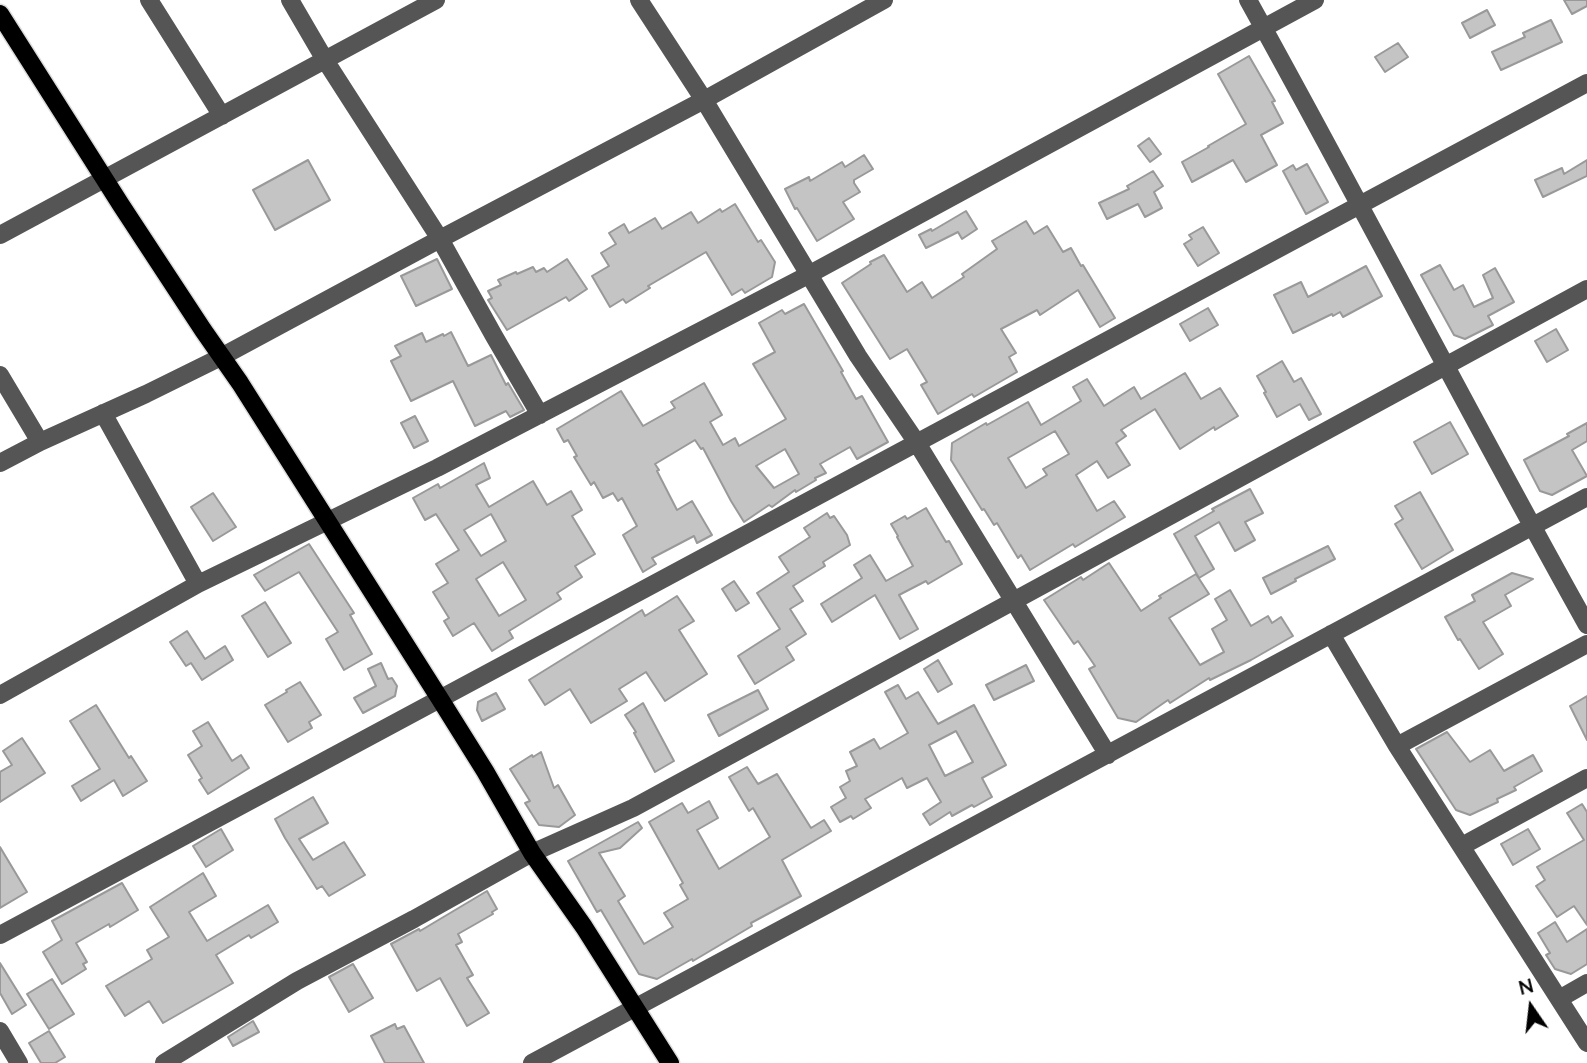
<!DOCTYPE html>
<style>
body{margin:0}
#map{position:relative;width:1587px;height:1063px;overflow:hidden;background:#fff;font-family:Lato,sans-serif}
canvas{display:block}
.north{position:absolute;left:1496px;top:972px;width:70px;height:70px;-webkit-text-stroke:5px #fff;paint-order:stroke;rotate:346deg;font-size:19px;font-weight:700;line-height:28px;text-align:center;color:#000}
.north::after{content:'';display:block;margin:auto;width:24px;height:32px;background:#000;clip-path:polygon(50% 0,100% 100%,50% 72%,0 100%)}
</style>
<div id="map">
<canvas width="1587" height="1063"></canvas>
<div class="north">N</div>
</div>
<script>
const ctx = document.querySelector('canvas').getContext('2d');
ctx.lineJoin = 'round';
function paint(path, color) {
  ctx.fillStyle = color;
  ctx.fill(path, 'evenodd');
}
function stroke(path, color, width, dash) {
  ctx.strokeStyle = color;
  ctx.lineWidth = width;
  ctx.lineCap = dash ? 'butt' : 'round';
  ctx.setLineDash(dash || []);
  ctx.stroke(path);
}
const building = new Path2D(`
 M1564,0H1587V6L1572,14Z
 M1487,10L1495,25L1470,38L1462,23Z
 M1551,20L1562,42L1501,70L1492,52L1525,37L1523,33Z
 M1398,43L1408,57L1385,72L1375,57Z
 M1249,56L1275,101L1272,102L1283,123L1261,135L1277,165L1246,182L1233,160L1192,182L1182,162L1209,147L1208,146L1246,124L1218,74Z
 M1149,138L1161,154L1150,162L1138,146Z
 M864,155L873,169L854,180V183L860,192L843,202L854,219L817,241L797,208L795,209L785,189L809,177L810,181L842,162L845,167Z
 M308,160L330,200L275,230L253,190Z
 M1587,160V176L1543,197L1535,180L1562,168L1564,174Z
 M1307,164L1328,202L1306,214L1283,171L1293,165L1296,170Z
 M1153,171L1163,186L1154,192L1162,208L1145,217L1138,204L1107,219L1099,203L1129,189L1127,186Z
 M735,204L758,242L761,240L775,262L772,277L745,293L742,289L732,295L706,252L648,286L650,288L626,303L623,299L610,307L592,276L609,266L601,253L616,244L609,233L624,224L629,233L655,218L662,229L691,212L698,223L720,209L722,212Z
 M966,211L977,229L962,239L958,232L926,248L919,235L931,229L932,231Z
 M1026,221L1034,234L1047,226L1063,252L1071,248L1081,266L1083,265L1115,318L1100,327L1078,290L1040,315L1037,310L1001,329L1016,353L1009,357L1017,372L974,397L972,394L938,414L921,385L927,382L907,349L890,359L842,283L871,264L870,262L884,255L907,292L922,282L932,298L964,277L962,274L997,249L992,241Z
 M1203,227L1219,253L1198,266L1184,244L1192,239L1189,235Z
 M437,259L452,289L416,306L401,276Z
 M567,259L587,289L569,301L566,297L507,330L488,300L492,298L488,291L501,285L498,280L516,272L517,274L533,267L536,272L544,268L547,272Z
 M1440,265L1454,290L1463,285L1474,307L1493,298L1483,275L1495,268L1514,302L1488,316L1493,325L1465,339L1454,335L1421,275Z
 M1366,266L1382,296L1343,317L1340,312L1333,316L1332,314L1293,333L1274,295L1301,282L1308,297Z
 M804,304L843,371L841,372L856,399L862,396L888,442L857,459L850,447L820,464L826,473L815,478L816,480L796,492L795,490L772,507L769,505L744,522L731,501L703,448L701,449L695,440L655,464L659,470L657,471L677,510L692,501L712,535L697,543L694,536L652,558L656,564L643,572L623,535L637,526L622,498L618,501L613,493L603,498L594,482L591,485L574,457L577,456L568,440L564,442L557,429L621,391L643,426L675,408L671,402L704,383L722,415L710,422L723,445L735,438L739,446L786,419L753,364L775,352L759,323L782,310L785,314ZM785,449L799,474L774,488L756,466Z
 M1208,308L1218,325L1190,341L1180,324Z
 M1556,329L1568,350L1547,362L1535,341Z
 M451,332L468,366L491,355L506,385L508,383L524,410L510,417L506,411L475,426L453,381L411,401L391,361L401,356L395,346L422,333L426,342L443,334L444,336Z
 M1282,361L1294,382L1301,378L1321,414L1309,420L1300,404L1277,417L1264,393L1266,392L1257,376Z
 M1185,373L1201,399L1220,388L1238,416L1215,430L1214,427L1180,449L1155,409L1121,430L1126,436L1116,443L1130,465L1108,478L1097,461L1076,475L1097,511L1114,501L1125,517L1075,547L1073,544L1030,570L1021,555L1018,558L997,523L994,525L984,509L982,510L951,460L952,443L986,423L987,425L1028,402L1041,425L1081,401L1073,387L1087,379L1104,406L1134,387L1141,399ZM1055,431L1069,454L1043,469L1047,475L1026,488L1008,458Z
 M415,416L428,441L414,448L401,423Z
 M1450,422L1468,454L1432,474L1414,442Z
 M1587,423V441L1572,450L1587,476L1552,495L1540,491L1524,460L1569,436L1567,434Z
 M484,463L490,478L476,485L489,507L533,481L547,505L571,491L582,510L572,516L595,554L575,566L582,577L557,593L561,599L509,631L513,638L492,651L474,623L453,636L444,621L449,618L433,592L448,583L436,564L459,550L436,514L425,520L413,498L438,484L440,488ZM491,514L506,541L481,556L464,530ZM503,562L526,600L499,616L476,579Z
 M1250,489L1263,513L1245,522L1255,540L1235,551L1219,522L1195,536L1214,569L1199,578L1174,534L1214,511L1212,509Z
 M1420,492L1453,550L1422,569L1395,524L1403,519L1395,506Z
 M213,493L236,527L213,541L191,507Z
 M926,508L946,542L949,541L962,564L928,584L926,581L899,595L918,629L900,639L875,595L832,622L821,604L862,578L854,565L870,555L886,581L913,566L897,537L898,536L891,524L905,516L907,519Z
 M827,513L830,518L834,516L847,535L850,545L823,562L825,566L793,586L803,601L790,609L806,634L786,647L794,660L755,684L738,656L780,629L757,593L789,572L779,557L810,537L804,528Z
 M309,544L354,613L350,615L372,654L344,670L326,639L338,632L299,572L265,591L254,575Z
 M1328,546L1335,559L1295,579L1296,581L1271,594L1263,578Z
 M1109,563L1141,611L1161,598L1159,596L1196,574L1209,594L1169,618L1200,665L1224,652L1212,629L1227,620L1215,599L1230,590L1251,626L1268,616L1272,623L1281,617L1293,636L1251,660L1210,680L1209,678L1170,703L1168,700L1136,722L1118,718L1089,669L1095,666L1078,641L1074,644L1044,600L1081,577L1083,580Z
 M1512,573L1533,579L1505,595L1511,606L1483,622L1503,654L1479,669L1460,639L1458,640L1445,617L1475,601L1472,595Z
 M734,581L749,603L736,611L722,589Z
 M677,596L694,621L679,630L707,674L665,701L646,672L619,689L627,701L591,723L570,689L545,705L529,680L642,610L645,616Z
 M265,602L291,643L268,657L242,616Z
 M187,631L205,659L225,646L233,660L202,680L191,663L186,666L170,642Z
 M938,660L952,684L938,692L924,669Z
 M381,663L388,679L392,678L397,686L395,696L363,713L354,698L376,686L368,669Z
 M1026,665L1034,681L994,700L986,685Z
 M300,682L321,715L309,722L312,728L288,742L265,705L287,692L286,690Z
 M898,685L906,699L918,692L938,724L974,705L1006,765L982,778L992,797L974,807L972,805L952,816L950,812L930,825L923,814L941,802L927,778L907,788L902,778L865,799L871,808L853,819L851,816L840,822L831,807L846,798L840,787L850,781L846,771L857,766L850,752L874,739L880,749L908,733L885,692ZM956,731L973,762L945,776L929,745Z
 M758,690L768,709L719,736L708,715Z
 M496,693L505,709L482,721L477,710L478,702Z
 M1587,696V740L1570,706Z
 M643,703L674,761L655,772L634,733L636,732L625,715Z
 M96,705L129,758L131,756L147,781L123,796L114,780L81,801L72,786L100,769L70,721Z
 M208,722L232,761L241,755L249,768L208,794L199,780L202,778L188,755L202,746L193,731Z
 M1447,732L1470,762L1490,750L1504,771L1533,755L1542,771L1514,787L1516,790L1497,799L1498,802L1470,815L1456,810L1416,749Z
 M22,738L45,773L0,802V772L12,765L3,751Z
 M541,752L554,788L558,785L575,815L559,827L539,825L525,803L530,801L510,769L532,755L533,757Z
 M747,767L758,784L777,774L811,828L824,820L831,831L782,860L801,896L751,923L752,926L725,942L693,961L692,959L657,979L639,974L601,910L597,912L568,861L638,822L642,828L620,848L599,853L625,896L618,901L644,944L673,927L664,913L688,899L680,885L683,883L649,822L682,803L688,813L709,801L718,818L697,830L719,869L770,837L753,808L749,811L729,777Z
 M313,797L328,823L299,839L313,860L344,842L365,875L329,896L322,886L317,889L285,838L275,819Z
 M1582,804L1587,812V925L1574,906L1557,917L1536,886L1545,880L1537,867L1584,840L1567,813Z
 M221,829L233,850L206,867L193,846Z
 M1528,829L1540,849L1513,865L1501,844Z
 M0,847L27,892L0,908Z
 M203,873L216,896L189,912L207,941L268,905L278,922L251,938L249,935L216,955L233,983L163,1023L149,1001L125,1016L106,986L152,959L147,950L169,937L150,907Z
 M122,883L138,910L110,927L109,924L76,943L87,962L83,964L86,969L62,984L43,952L62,940L52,921Z
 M487,891L497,909L492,912L493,914L458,934L462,942L456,945L473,975L467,978L489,1013L467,1026L440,978L417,991L391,944L419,929L420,931Z
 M1555,922L1567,942L1587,929V964L1571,974L1555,969L1546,955L1550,953L1538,933Z
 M0,963L26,1005L12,1014L0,993Z
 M353,964L373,998L349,1012L329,977Z
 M52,979L74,1014L49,1029L27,994Z
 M253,1021L259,1032L233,1046L228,1037Z
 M395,1024L397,1029L404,1026L424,1063H385L371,1036Z
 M49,1031L65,1057L55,1063H41L29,1043Z`);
const minor = new Path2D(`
 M149,0L222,116
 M290,0L325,60L440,239L494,336L540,415
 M639,0L704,100L858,356L917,443L1108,755
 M1248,0C1363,207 1471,418 1587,625
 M0,235L436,0
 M0,375L40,442
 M103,413L198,584
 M0,463L40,442L146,394L221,357L440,239L704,100L884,0
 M1331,634L1397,746L1587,1043
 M0,695L198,584L437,468L810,274L1315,0
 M1397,746L1587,644
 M1462,846L1587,778
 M0,935L1587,83
 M1559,999L1587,983
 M0,1031L19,1063
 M164,1063L297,981L414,919L532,853L633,808L1587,289
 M532,1063L1587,497`);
const major = new Path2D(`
 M0,14L121,205L203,330L240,383L440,699L485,771L532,853L584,927L670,1063`);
paint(building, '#c4c4c4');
stroke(building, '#999', 2);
stroke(major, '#dbdbdb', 21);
stroke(minor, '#555', 18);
stroke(major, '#000', 18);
</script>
